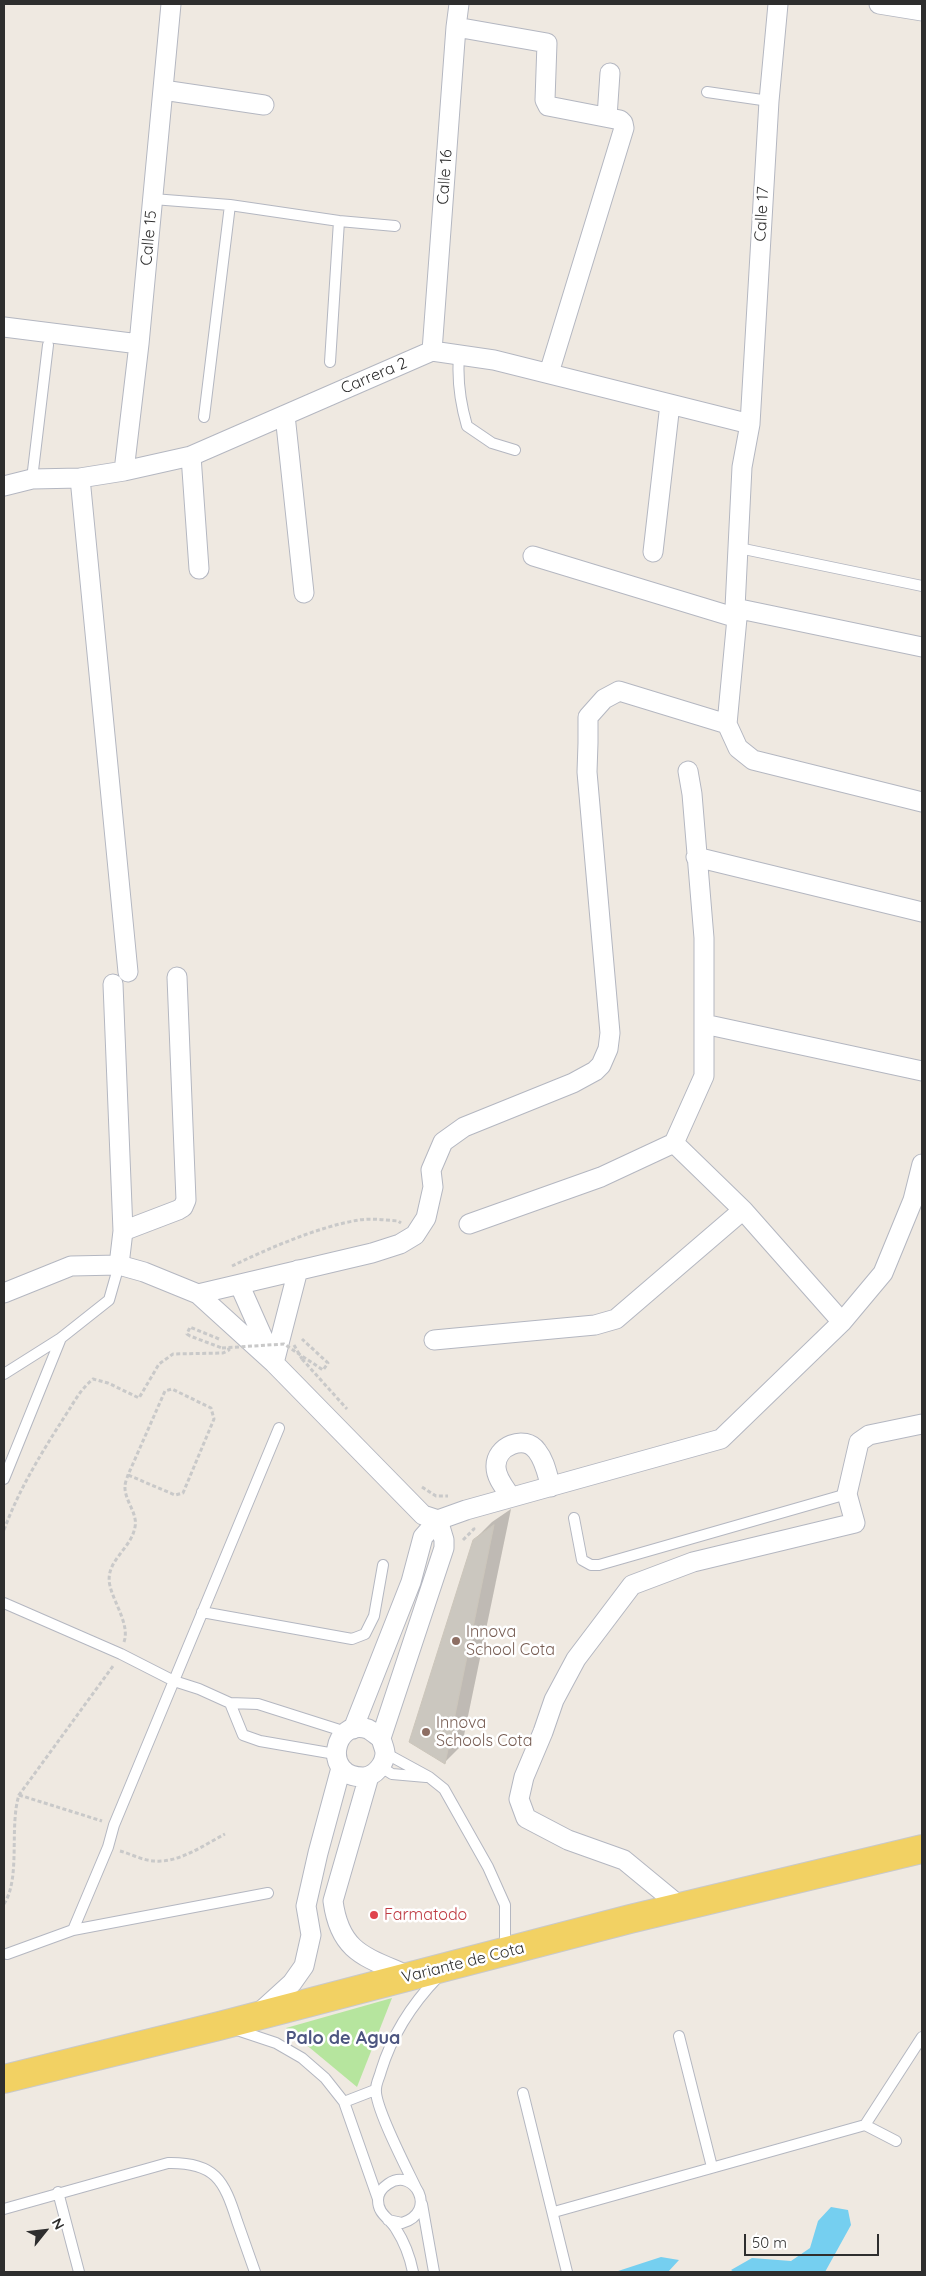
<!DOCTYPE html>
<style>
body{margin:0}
#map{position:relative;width:926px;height:2276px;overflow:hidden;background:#efe9e1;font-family:Quicksand,sans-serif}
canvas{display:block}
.frame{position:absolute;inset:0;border:5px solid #2e2e2e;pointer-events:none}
.north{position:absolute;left:20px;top:2206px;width:50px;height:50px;-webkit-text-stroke:4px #fff;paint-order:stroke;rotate:61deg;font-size:14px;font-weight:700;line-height:20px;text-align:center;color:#2e2e2e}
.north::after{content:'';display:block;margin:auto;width:18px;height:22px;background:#2e2e2e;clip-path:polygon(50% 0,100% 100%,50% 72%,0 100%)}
.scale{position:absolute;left:744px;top:2234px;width:135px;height:22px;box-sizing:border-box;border:2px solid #2e2e2e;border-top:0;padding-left:6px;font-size:15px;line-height:18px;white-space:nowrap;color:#2e2e2e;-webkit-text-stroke:4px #fff;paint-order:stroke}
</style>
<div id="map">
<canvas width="926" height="2276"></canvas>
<div class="frame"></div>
<div class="north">N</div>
<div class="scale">50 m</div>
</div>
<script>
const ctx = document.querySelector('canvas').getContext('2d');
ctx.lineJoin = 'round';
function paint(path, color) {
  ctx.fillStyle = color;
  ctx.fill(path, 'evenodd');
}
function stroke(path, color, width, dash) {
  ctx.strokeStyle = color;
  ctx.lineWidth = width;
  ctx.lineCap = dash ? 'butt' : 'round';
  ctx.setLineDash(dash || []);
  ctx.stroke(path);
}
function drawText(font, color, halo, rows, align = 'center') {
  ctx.font = font + ' Quicksand,sans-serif';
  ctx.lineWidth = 5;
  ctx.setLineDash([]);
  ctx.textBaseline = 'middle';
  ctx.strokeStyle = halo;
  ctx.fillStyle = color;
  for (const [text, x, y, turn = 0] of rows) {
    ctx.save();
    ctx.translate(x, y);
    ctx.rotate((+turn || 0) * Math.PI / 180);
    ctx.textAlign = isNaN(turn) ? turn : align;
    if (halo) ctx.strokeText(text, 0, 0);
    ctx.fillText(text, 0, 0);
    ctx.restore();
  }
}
const green = new Path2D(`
 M392,1998L357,2087L286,2028Z`);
const water = new Path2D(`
 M831,2207L848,2210L851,2225L825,2272H734L731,2270L752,2258L791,2261L810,2248L818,2221Z
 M661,2257L679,2260L668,2272H615Z`);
const shadow = new Path2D(`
 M511,1509L462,1745L445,1762L474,1540L492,1522Z`);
const building = new Path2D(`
 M494,1525L445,1764L409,1742L473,1540Z`);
const path = new Path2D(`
 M232,1266C267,1249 320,1226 359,1220C372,1218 385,1220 398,1221L401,1223
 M219,1339L190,1327L187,1334L190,1336L222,1348
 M302,1359L347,1409
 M422,1487L436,1496H448
 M4,1530C19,1489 42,1452 65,1416C75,1401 79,1391 93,1379L108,1383L139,1398L159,1364L173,1354L223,1353L229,1350L228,1346
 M463,1540L474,1529L473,1526
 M124,1642C130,1625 114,1603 110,1586C104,1561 131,1550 135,1527C138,1513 124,1500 125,1486C125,1483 127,1478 128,1475L165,1391L172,1389L211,1408L214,1419L183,1493L175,1495L128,1475
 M19,1795L102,1821
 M120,1851C131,1854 144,1861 155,1861C179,1863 204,1845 225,1834
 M4,1904C21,1878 9,1827 19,1795L113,1666`);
const service = new Path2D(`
 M707,92L769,101
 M153,199L230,205L339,221L395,226
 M459,356C457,381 460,402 467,426L492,443L515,450
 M330,362L339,221
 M204,417L230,205
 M32,479L48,345
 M739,548L922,586
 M4,1374L61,1338
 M4,1479L61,1338L109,1300L119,1265
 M574,1518L582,1560L591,1565H599L847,1494
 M4,1603L121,1654L174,1681L199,1689L230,1703L258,1704L346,1732
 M202,1612L352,1639L365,1634L374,1616L383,1565
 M230,1703L243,1735L260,1741L335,1754
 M385,1753L429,1777L444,1789L488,1867L505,1905V1949
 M381,1767L392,1774L426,1777
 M73,1930L108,1847L114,1825L279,1428
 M7,1954L73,1930L268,1893
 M237,2030L276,2043L302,2058L325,2078L344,2102L378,2199
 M679,2036L712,2167
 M523,2093L567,2272
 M344,2102L375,2090
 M865,2125L896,2141
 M416,2188C407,2169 374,2106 376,2089C376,2083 380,2076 381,2071C392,2035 412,2004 438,1977
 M58,2192L79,2272
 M422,2204L434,2272
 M4,2209L168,2163C215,2162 224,2180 237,2221C243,2238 249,2255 255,2272
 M554,2212L865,2125L922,2037
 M388,2220L402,2223C439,2212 414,2166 388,2184C382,2188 378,2194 378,2200C378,2215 390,2218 396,2229C405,2243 410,2257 413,2272`);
const minor = new Path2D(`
 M778,4L769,101L750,424L742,467L735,608L737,618L727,724L738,748L753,760L922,802
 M879,4L922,11
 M456,27L547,43L545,100L548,106L620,120L623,123L624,128L549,373
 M163,90L264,105
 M607,117L610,73
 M4,327L139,344
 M432,351L456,27L459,4
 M285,415L304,593
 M191,456L199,569
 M124,471L139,344L171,4
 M80,478L128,972
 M4,486L32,479L80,478L124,471L191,456L432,351L494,360L750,424
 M653,552L670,404
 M533,556L737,618
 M735,608L922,647
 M696,857L922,912
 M113,984L123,1231
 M704,1024L922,1071
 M674,1143L743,1210L842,1322
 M469,1224L601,1177L674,1143L704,1076V938L692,794L688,771
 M119,1265L123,1231L178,1210L183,1207L186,1200L177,977
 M240,1286L272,1358
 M4,1293L71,1266L119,1265L144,1272L198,1294L372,1253L400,1244L415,1235L426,1218L433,1187L431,1170L443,1142L464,1127L573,1083L595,1071L601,1065L608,1049L610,1033L587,772L588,743V717L604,699L619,691L727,724
 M198,1294L274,1363L423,1515L438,1520
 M434,1340L595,1325L616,1319L743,1210
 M274,1363L298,1270
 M511,1497C505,1488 496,1478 496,1467C495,1446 525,1434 537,1451C545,1461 547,1474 551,1487
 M353,1729L411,1582L423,1537L438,1520L466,1510L721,1439L842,1322L883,1273L913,1200L922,1164
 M381,1738C377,1736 372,1731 368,1729C333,1717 321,1778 364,1777C375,1776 385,1764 385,1753C385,1749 382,1743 381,1738L444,1548V1540L438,1520
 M369,1776L333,1901C340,1953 366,1957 409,1976
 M681,1907L624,1860L568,1840L526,1818L519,1799L524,1777L543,1732L554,1700L576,1659L632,1585L693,1562L855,1523L847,1494L859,1442L869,1435L922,1424
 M259,2013L292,1983L304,1966L311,1935L306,1906L318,1853L341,1768`);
const primary = new Path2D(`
 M4,2079L219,2026L630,1919L922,1849`);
const pathBridge = new Path2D(`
 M294,1345L302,1359
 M222,1348L284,1344L323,1370L328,1363L302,1339`);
const markers = [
 [456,1641,5,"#8d6e63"],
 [426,1732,5,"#8d6e63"],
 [374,1915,5,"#e0444e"]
];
const streetNames = [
 ["Calle 16",445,177,-86],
 ["Calle 17",762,214,-87],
 ["Calle 15",149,238,-85],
 ["Carrera 2",374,376,-23],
 ["Variante de Cota",463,1963,-14]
];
const educationNames = [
 ["Innova",466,1632],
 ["School Cota",466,1650],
 ["Innova",436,1723],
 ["Schools Cota",436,1741]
];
const healthNames = [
 ["Farmatodo",384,1915]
];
const neighbourhoodNames = [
 ["Palo de Agua",343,2039]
];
paint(green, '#b6e59e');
paint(water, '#75cff0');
paint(shadow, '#0003');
paint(building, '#cbc7bf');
stroke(building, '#cbc5ba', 1);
stroke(service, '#b4b7c1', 12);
stroke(minor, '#b4b7c1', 21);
stroke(primary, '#c9c9c9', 30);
stroke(path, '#c9c9c9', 3, [4, 2.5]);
stroke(service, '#fff', 10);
stroke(minor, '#fff', 19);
stroke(primary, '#f2d163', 28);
stroke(pathBridge, '#c9c9c9', 3, [4, 2.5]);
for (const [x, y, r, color] of markers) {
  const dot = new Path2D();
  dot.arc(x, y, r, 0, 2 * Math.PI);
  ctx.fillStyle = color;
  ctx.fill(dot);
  stroke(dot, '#fff', 2);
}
drawText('16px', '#2e2e2e', '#fff', streetNames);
drawText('16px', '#785e54', '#fff', educationNames, 'left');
drawText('16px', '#be3a42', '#fff', healthNames, 'left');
drawText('bold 18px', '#4d5680', '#fff', neighbourhoodNames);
</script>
